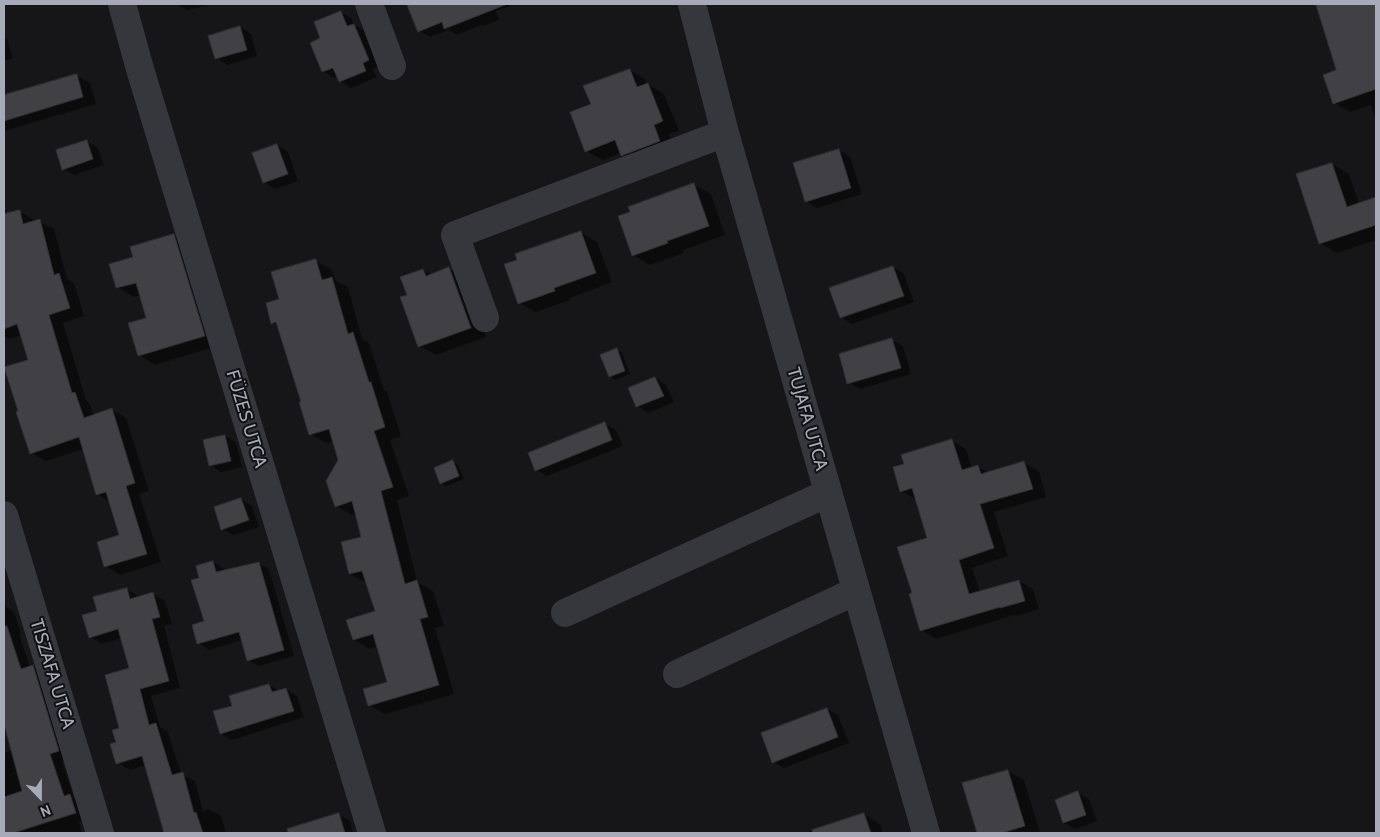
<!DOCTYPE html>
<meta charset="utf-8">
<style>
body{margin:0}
#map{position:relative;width:1380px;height:837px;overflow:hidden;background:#161618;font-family:Cabin,sans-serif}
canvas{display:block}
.frame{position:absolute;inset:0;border:5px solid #a7aab9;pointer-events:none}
.north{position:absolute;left:15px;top:772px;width:50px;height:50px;-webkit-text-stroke:4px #111113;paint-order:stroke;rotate:158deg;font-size:14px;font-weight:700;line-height:20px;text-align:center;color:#a7aab9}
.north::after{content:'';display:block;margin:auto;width:18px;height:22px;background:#a7aab9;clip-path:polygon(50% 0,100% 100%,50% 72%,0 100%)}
</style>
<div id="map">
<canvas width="1380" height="837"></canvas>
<div class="frame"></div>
<div class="north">N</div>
</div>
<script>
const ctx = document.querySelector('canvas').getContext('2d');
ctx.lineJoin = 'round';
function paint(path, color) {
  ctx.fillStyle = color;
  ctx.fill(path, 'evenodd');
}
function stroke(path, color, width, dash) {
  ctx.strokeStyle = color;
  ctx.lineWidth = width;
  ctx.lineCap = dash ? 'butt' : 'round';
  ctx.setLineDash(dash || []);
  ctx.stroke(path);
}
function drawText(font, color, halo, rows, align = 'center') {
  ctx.font = font + ' Cabin,sans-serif';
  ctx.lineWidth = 4;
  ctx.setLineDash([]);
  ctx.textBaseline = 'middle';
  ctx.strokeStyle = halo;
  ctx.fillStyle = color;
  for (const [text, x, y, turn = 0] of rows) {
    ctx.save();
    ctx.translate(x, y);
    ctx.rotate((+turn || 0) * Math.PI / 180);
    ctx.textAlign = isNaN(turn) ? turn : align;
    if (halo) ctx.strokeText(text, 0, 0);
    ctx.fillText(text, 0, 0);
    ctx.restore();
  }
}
const shadow = new Path2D(`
 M176,4H209V5L187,10Z
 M408,4H515L496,11L499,20L483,26L481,25L457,35L448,30L430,37L419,31Z
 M1328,4H1376V121L1371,105L1350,112L1334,103L1338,71L1318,7Z
 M341,12L352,19L354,25L365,31L379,66L373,69L377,77L351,88L340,81L338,76L334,78L323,71L322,39Z
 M240,27L251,34L257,56L228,65L216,58Z
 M4,37L7,39L13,58L4,61Z
 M630,70L646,80L648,84L664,94L679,131L669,134L676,150L638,164L621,153L603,160L586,151L592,105Z
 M76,75L90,83L96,104L4,131V96Z
 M87,141L98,148L104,165L74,175L63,169Z
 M277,145L288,152L298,181L275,189L264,182Z
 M839,150L850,157L862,194L817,208L806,201Z
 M1332,164L1349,174L1359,204L1376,198V240L1337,253L1320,243Z
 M694,185L711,194L725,235L683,250L684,253L650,265L633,255Z
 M19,211L34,220L35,222L39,221L54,229L67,279L74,283L84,316L63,323L86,400L89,402L94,416L112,410L126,418L149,491L139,494L161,562L120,575L106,566L121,536L110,502L97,494L83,449L46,461L31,453L30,361L22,335L9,339L4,336V215Z
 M580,232L597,242L612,282L570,298V300L536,312L519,303L518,260Z
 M174,236L190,245L220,345L155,365L139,355L147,318L141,295L134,297L118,287L134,258Z
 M316,261L332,270L335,280L348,287L362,339L369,343L384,390L387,392L401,436L390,440L409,496L397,500L417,582L433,591L444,626L435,628L454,694L385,714L369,705L389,683L378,646L370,649L354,640L376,612L366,583L350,574L362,538L357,514L352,515L336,506L339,460L334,441L326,443L310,434L303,402L279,326L272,323L281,300Z
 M893,267L904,274L914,302L852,324L841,317Z
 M449,269L466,278L486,337L436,355L419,346L408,296L423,270L431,275Z
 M892,340L903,346L911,374L860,389L849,383Z
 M617,350L622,353L630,374L615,380L610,377Z
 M655,378L666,385L674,402L648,413L637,406Z
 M605,424L616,430L623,446L547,476L536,470Z
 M225,436L236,442L242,467L221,472L210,465Z
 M952,441L966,449L972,468L978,467L989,473L1024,463L1039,471L1046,497L994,512L1008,556L972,568L980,592L1019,581L1033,589L1039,609L1016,616L1014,615L936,639L921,630L914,594L928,538L917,500L901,491L905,465Z
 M453,462L458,465L464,479L446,486L441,483Z
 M241,499L252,506L259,527L234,535L222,529Z
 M213,562L224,569V571L258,563L269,569L294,656L259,666L248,660L242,640L209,650L198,643L206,622L201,579Z
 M127,589L140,597L152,594L165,601L172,624L164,626L180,688L151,696L160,727L168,732L181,774L195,781L203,811L209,809L221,816L226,833H165L146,765L130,770L118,763L117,743L131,669L122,638L102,644L90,637L99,612Z
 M4,599L6,607L14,612L21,633L19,634L30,667L33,666L45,673L71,758L62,761L74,798L82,803L88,820L79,822L82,833H4V753L12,750L4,719Z
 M269,685L280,691L286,689L297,696L304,717L232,740L221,734L233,706Z
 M827,709L838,715L849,743L784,768L773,762Z
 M1008,771L1024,780L1040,833H978L963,784Z
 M1077,793L1089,799L1097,821L1076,829L1064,823L1056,801Z
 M338,814L350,821L353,833H308L305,825Z
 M864,814L880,824L883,833H805Z`);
const building = new Path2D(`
 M407,4H505V5L444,29L442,22L418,32Z
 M1316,4H1376V89L1333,104L1323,75L1336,70Z
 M341,11L347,26L354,24L369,60L363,63L366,71L339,82L333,68L322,72L310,43L320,38L314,22Z
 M240,26L247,50L215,59L208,36Z
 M630,69L637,87L648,83L663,121L654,125L660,141L621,156L615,140L585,152L570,112L591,104L583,86Z
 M77,74L83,97L4,121V95Z
 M87,140L93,159L62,170L56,150Z
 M277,144L288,174L263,183L252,153Z
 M839,149L851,188L805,202L793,163Z
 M1332,163L1347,207L1376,197V225L1319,244L1296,174Z
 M694,183L709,226L667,241L668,243L632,256L618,216L630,212L628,207Z
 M20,210L23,224L40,219L54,275L59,273L70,308L49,315L72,393L75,392L84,418L112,408L135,483L126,486L147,554L104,567L97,542L119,535L106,492L96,495L79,437L30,454L16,412L18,411L4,367L28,360L17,324L4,329V214Z
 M581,231L596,273L554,288L555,291L518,304L504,264L517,260L515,254Z
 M174,234L205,336L138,356L128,323L146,318L136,283L116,288L109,264L133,257L130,247Z
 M316,259L322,280L332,277L348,334L353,332L369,382H371L385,427L374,431L393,487L381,491L405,584L417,580L428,617L420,619L439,685L368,706L363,689L387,682L373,634L353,640L346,620L375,611L362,571L349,574L341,542L361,537L352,501L335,507L326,481L338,460L329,429L309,435L299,402H301L276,322L271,324L266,303L279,299L271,272Z
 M893,266L904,296L840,318L829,288Z
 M449,267L471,328L418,347L400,297L407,295L400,277L423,269L426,276Z
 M892,338L901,368L847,384L839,354Z
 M617,348L625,371L609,377L600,355Z
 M655,377L664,396L636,407L628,388Z
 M605,422L612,440L535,471L528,453Z
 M225,435L231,461L209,466L203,440Z
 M952,439L962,470L978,465L981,474L1024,461L1033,489L980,504L994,548L959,560L969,594L1019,580L1025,601L1000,608V607L920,631L909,594L912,593L897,547L927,538L912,488L900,492L893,467L904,464L901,455Z
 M453,460L459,476L440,484L434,468Z
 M241,498L249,520L221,530L214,507Z
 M213,561L216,572L259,562L284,650L247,661L239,632L197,644L192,625L204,621L191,580L199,578L196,566Z
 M127,588L130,599L153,592L160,617L152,619L169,681L140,689L149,725L156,723L172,775L183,772L194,813L196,812L203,833H164L142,756L116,764L110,744L116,742L112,730L119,728L105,675L129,668L118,629L89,638L82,615L97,611L93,597Z
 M4,626H7L21,669L33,665L59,751L50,754L64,796L70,794L76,813L13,833H4V797L22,791L4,724Z
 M269,684L272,692L286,688L294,711L220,734L213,711L232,706L229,696Z
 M827,708L838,737L772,763L761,733Z
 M1008,770L1025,826L1002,833H977L962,783Z
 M1078,791L1086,815L1063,823L1055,800Z
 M339,813L345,833H288L287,829Z
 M864,813L871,833H813L812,830Z`);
const minor = new Path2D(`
 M122,4L140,69L372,833
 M369,4L392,66
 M692,4L725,133L926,833
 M485,318L455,235L725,133
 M4,515L100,833
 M565,613L828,493
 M677,674L856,591`);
const streetNames = [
 ["FÜZES UTCA",246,419,73],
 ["TUJAFA UTCA",807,419,74],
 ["TISZAFA UTCA",52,674,73]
];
paint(shadow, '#0007');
paint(building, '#404045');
stroke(building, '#303034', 1);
stroke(minor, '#36373d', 28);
drawText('18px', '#a7aab9', '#111113', streetNames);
</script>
